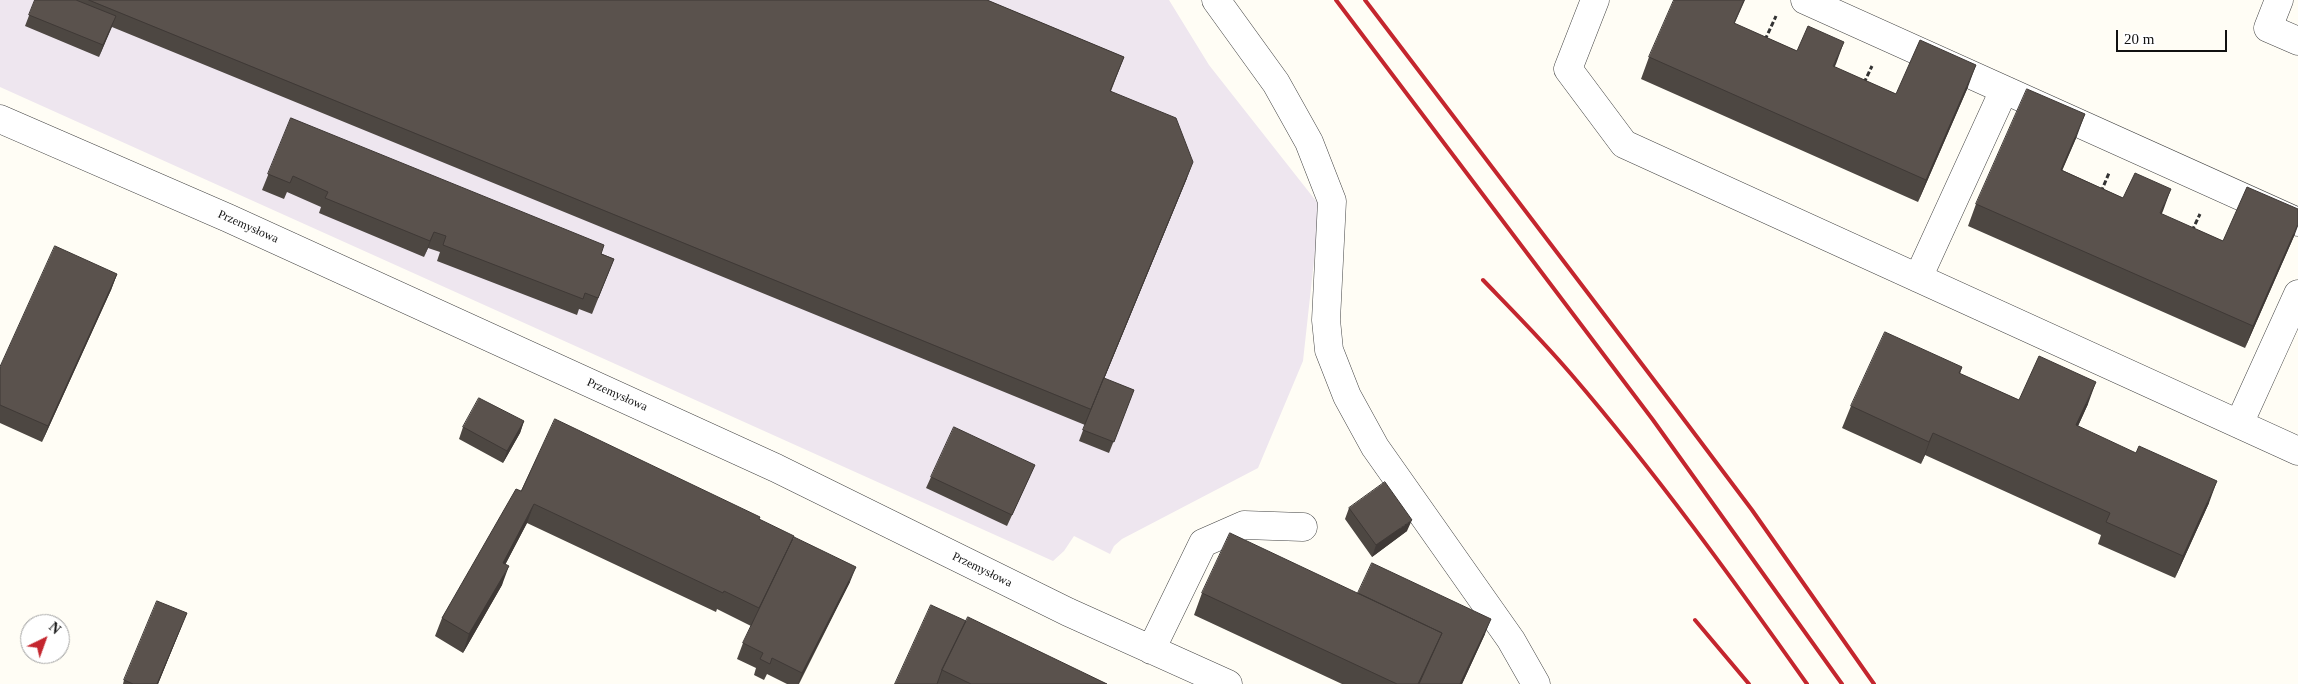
<!DOCTYPE html>
<meta charset="utf-8">
<style>
body{margin:0}
#map{position:relative;width:2298px;height:684px;overflow:hidden;background:#fffdf5;font-family:"Times New Roman",serif}
canvas{display:block}
.north{position:absolute;left:20px;top:614px;width:50px;height:50px;box-sizing:border-box;background:#fff;border:1px solid #a0a0a0;border-radius:50%;rotate:42deg;font-size:14px;font-weight:700;line-height:20px;text-align:center;color:#111}
.north::after{content:'';display:block;margin:auto;width:18px;height:22px;background:#c4262e;clip-path:polygon(50% 0,100% 100%,50% 72%,0 100%)}
.scale{position:absolute;left:2116px;top:30px;width:111px;height:22px;box-sizing:border-box;border:2px solid #111;border-top:0;padding-left:6px;font-size:15px;line-height:18px;white-space:nowrap;color:#111;-webkit-text-stroke:4px #fff;paint-order:stroke}
</style>
<div id="map">
<canvas width="2298" height="684"></canvas>
<div class="north">N</div>
<div class="scale">20 m</div>
</div>
<script>
const ctx = document.querySelector('canvas').getContext('2d');
ctx.lineJoin = 'round';
function paint(path, color) {
  ctx.fillStyle = color;
  ctx.fill(path, 'evenodd');
}
function stroke(path, color, width, dash) {
  ctx.strokeStyle = color;
  ctx.lineWidth = width;
  ctx.lineCap = dash ? 'butt' : 'round';
  ctx.setLineDash(dash || []);
  ctx.stroke(path);
}
function drawText(font, color, halo, rows, align = 'center') {
  ctx.font = font + ' "Times New Roman",serif';
  ctx.lineWidth = 5;
  ctx.setLineDash([]);
  ctx.textBaseline = 'middle';
  ctx.strokeStyle = halo;
  ctx.fillStyle = color;
  for (const [text, x, y, turn = 0] of rows) {
    ctx.save();
    ctx.translate(x, y);
    ctx.rotate((+turn || 0) * Math.PI / 180);
    ctx.textAlign = isNaN(turn) ? turn : align;
    if (halo) ctx.strokeText(text, 0, 0);
    ctx.fillText(text, 0, 0);
    ctx.restore();
  }
}
const industrial = new Path2D(`
 M0,0H1169L1209,65L1320,206L1303,361L1258,468L1122,539L1114,546L1110,554L1074,536L1064,551L1053,561L0,87Z`);
const path = new Path2D(`
 M1765,40L1776,16
 M1864,83L1872,66
 M2101,192L2109,173
 M2192,231L2200,214`);
const minor = new Path2D(`
 M1216,0L1276,83L1309,142L1332,201L1326,320L1329,350L1347,396L1375,447L1511,640L1536,684
 M1595,0L1568,69L1624,144L2298,451
 M1805,0L2298,222
 M2279,0L2268,28L2298,41
 M0,119L228,218L776,468L1068,612L1228,684
 M1918,278L2004,90
 M2239,424L2298,294
 M1151,650L1203,543L1244,525L1303,527`);
const rail = new Path2D(`
 M1336,0L1653,420L1842,684
 M1365,0L1676,409L1752,510L1874,684
 M1483,280C1513,311 1543,341 1571,374C1656,473 1732,578 1807,684
 M1695,620L1749,684`);
const wall = new Path2D(`
 M35,0H987L1124,57L1111,91L1187,178L1104,379L1134,390L1109,453L1079,441L1085,425L112,27L99,57L25,26Z
 M1735,24L1896,94L1968,87L1918,202L1641,79L1649,57Z
 M291,118L614,259L592,314L579,309L577,315L437,261L440,252L428,248L424,257L319,213L321,207L287,192L284,199L262,190Z
 M2077,136L2062,170L2123,198L2223,241L2295,234L2245,348L1968,226L1976,204Z
 M117,274L111,290L42,442L0,423V367Z
 M1962,367L1960,374L2019,400L2088,404L2078,426L2209,503L2175,578L2098,544L2101,535L1925,455L1921,464L1842,428L1851,406Z
 M524,421L520,433L503,463L459,439L463,427Z
 M1030,476L1007,526L926,488L931,477Z
 M521,491L759,519L793,540L850,582L799,684H787L767,674L764,680L754,675L756,668L737,659L743,643L751,626L717,609L716,612L527,523L505,565L502,585L463,653L435,636L442,618Z
 M1349,508L1407,531L1372,557L1345,519Z
 M1202,593H1358L1485,634L1462,684H1342L1194,615Z
 M966,621L1107,684H895Z
 M182,625L158,684H123L124,680Z`);
const shadedWall = new Path2D(`
 M1744,0H1745L1725,45L1734,23Z
 M116,16L111,28L99,57L103,45Z
 M1844,42L1836,64L1825,88L1833,66Z
 M1976,65L1968,87L1918,202L1926,180Z
 M2085,114L2077,136L2053,192L2061,170Z
 M1193,162L1187,178L1085,425L1091,409Z
 M2171,189L2163,211L2152,236L2160,213Z
 M2298,224V226L2295,234L2245,348L2253,326Z
 M434,232L428,248L424,257L430,241Z
 M117,274L111,290L42,442L48,426Z
 M2096,382L2088,404L2068,448L2076,425Z
 M524,421L520,433L503,463L507,451Z
 M1933,433L1925,455L1921,464L1929,442Z
 M2217,481L2209,503L2175,578L2183,556Z
 M534,504L527,523L496,582L503,563Z
 M1412,520L1407,531L1372,557L1376,545Z
 M509,566L502,585L463,653L469,634Z
 M856,567L850,582L798,684L802,673Z
 M187,613L158,684H157Z
 M1491,619L1485,634L1462,684H1460Z`);
const building = new Path2D(`
 M35,0H76L116,16L103,45L29,15Z
 M89,0H987L1124,57L1110,91L1176,118L1193,162L1091,409Z
 M1674,0H1744L1734,23L1797,51L1808,26L1844,42L1833,66L1896,94L1920,40L1976,65L1926,180L1649,57Z
 M2027,89L2085,114L2061,170L2123,198L2135,173L2171,189L2160,213L2223,241L2247,187L2298,209V224L2253,326L1976,204Z
 M291,118L604,245L601,254L614,259L598,298L585,293L583,299L443,245L446,236L434,232L430,241L325,198L328,192L293,176L290,183L268,174Z
 M55,246L117,274L48,426L0,405V367Z
 M1885,332L1962,367L1959,373L2019,400L2039,356L2096,382L2076,425L2136,453L2139,446L2217,481L2183,556L2106,522L2110,513L1933,433L1929,442L1851,406Z
 M1104,378L1134,390L1114,442L1083,430Z
 M479,398L524,421L507,451L463,427Z
 M555,419L760,517L759,519L794,536L759,608L724,591L723,593L534,504L503,563L509,566L469,634L442,618L516,489L521,491Z
 M954,427L1035,465L1012,515L931,477Z
 M1385,482L1412,520L1376,545L1349,508Z
 M1230,533L1442,633L1418,684H1397L1202,593Z
 M794,537L856,567L802,673L772,658L770,664L760,659L763,653L743,643Z
 M1372,563L1491,619L1460,684H1419L1442,633L1358,593Z
 M157,601L187,613L157,684H133L124,680Z
 M931,605L966,621L942,670L937,684H895Z
 M968,617L1107,684H971L942,670Z`);
const streetNames = [
 ["Przemysłowa",248,227,24],
 ["Przemysłowa",617,395,24],
 ["Przemysłowa",982,570,26]
];
paint(industrial, '#eee6ef');
stroke(minor, '#444', 29);
stroke(path, '#333', 3, [5, 2.5]);
stroke(minor, '#fff', 28);
stroke(rail, '#c4262e', 4);
paint(wall, '#4d4742');
paint(shadedWall, '#3f3936');
paint(building, '#5a524d');
stroke(building, '#3f3936', 1);
drawText('12px', '#111', '#fff', streetNames);
</script>
